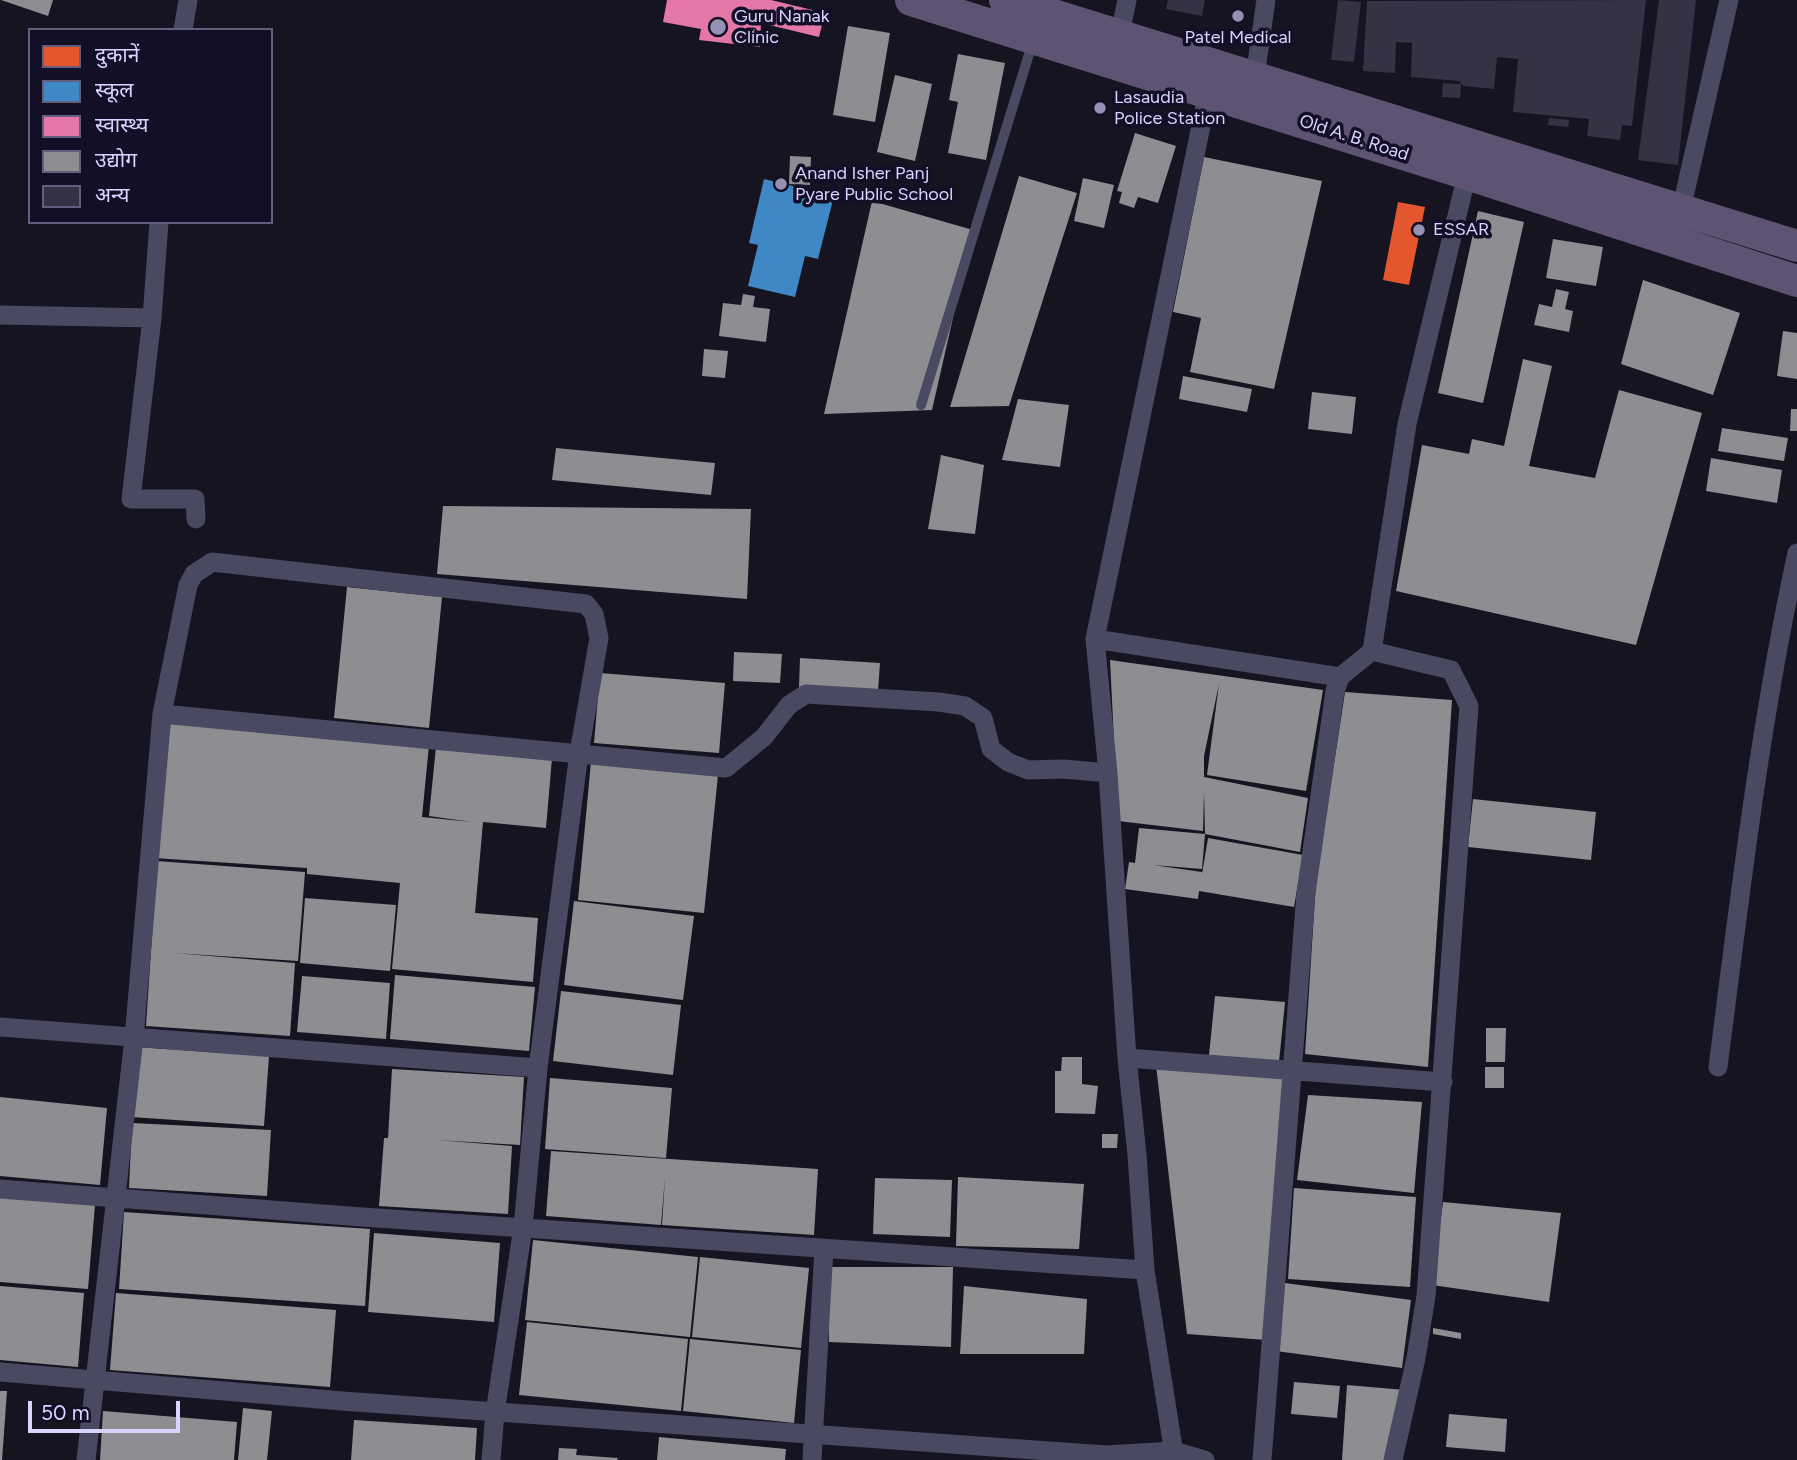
<!DOCTYPE html>
<meta charset="utf-8">
<style>
body{margin:0}
#map{position:relative;width:1797px;height:1460px;overflow:hidden;background:#161421;font-family:Figtree,"Noto Sans Devanagari",sans-serif}
canvas{display:block}
.legend{position:absolute;left:28px;top:28px;width:245px;height:196px;box-sizing:border-box;background:#130f26;border:2px solid #625e7d;margin:0;padding:9px 12px;list-style:none;font-size:21px;color:#d9d4ff}
.legend li{display:flex;align-items:center;gap:14px;height:35px}
.legend b{width:35px;border:2px solid #625e7d}
.scale{position:absolute;left:28px;top:1401px;width:152px;height:32px;box-sizing:border-box;border:4px solid #d9d4ff;border-top:0;padding-left:9px;font-size:21px;line-height:24px;white-space:nowrap;color:#d9d4ff;-webkit-text-stroke:5px #130f26;paint-order:stroke}
</style>
<div id="map">
<canvas width="1797" height="1460"></canvas>
<ul class="legend">
<li><b style="height:19px;background:#e4572e"></b>दुकानें</li>
<li><b style="height:19px;background:#3f88c5"></b>स्कूल</li>
<li><b style="height:19px;background:#e377a8"></b>स्वास्थ्य</li>
<li><b style="height:19px;background:#8d8d92"></b>उद्योग</li>
<li><b style="height:19px;background:#343243"></b>अन्य</li>
</ul>
<div class="scale">50 m</div>
</div>
<script>
const ctx = document.querySelector('canvas').getContext('2d');
ctx.lineJoin = 'round';
function paint(path, color) {
  ctx.fillStyle = color;
  ctx.fill(path, 'evenodd');
}
function stroke(path, color, width, dash) {
  ctx.strokeStyle = color;
  ctx.lineWidth = width;
  ctx.lineCap = dash ? 'butt' : 'round';
  ctx.setLineDash(dash || []);
  ctx.stroke(path);
}
function drawText(font, color, halo, rows, align = 'center') {
  ctx.font = font + ' Figtree,sans-serif';
  ctx.lineWidth = 7;
  ctx.setLineDash([]);
  ctx.textBaseline = 'middle';
  ctx.strokeStyle = halo;
  ctx.fillStyle = color;
  for (const [text, x, y, turn = 0] of rows) {
    ctx.save();
    ctx.translate(x, y);
    ctx.rotate((+turn || 0) * Math.PI / 180);
    ctx.textAlign = isNaN(turn) ? turn : align;
    if (halo) ctx.strokeText(text, 0, 0);
    ctx.fillText(text, 0, 0);
    ctx.restore();
  }
}
const shops = new Path2D(`
 M1398,202L1425,207L1409,285L1383,280Z`);
const schools = new Path2D(`
 M764,179L834,196L818,259L805,256L795,297L748,286L758,245L749,243Z`);
const health = new Path2D(`
 M667,0H771L825,13L819,37L761,23L760,47L699,40L701,29L663,22Z`);
const industry = new Path2D(`
 M1,0H53L48,16Z
 M848,26L890,33L875,122L833,115Z
 M958,54L1005,63L986,160L948,153L958,102L949,100Z
 M895,75L932,84L915,161L877,152Z
 M1135,133L1176,146L1158,203L1138,197L1134,208L1119,203L1122,192L1117,191Z
 M790,156L811,157L810,185L789,184Z
 M1204,157L1322,181L1274,389L1190,372L1201,318L1173,312Z
 M1019,176L1077,193L1009,406L950,407Z
 M1083,178L1114,185L1104,228L1074,221Z
 M872,201L973,230L932,410L824,414Z
 M1478,211L1524,222L1483,403L1438,393Z
 M1553,239L1603,247L1596,286L1546,278Z
 M1643,280L1740,313L1713,395L1621,364Z
 M1556,289L1569,292L1565,309L1573,311L1569,332L1534,325L1539,304L1552,307Z
 M743,294L755,296L753,307L770,309L766,342L719,336L723,303L741,305Z
 M1783,331L1797,333V379L1777,376Z
 M704,349L728,351L725,378L702,376Z
 M1523,359L1552,366L1529,466L1595,478L1619,390L1702,413L1636,645L1396,591L1422,445L1469,454L1472,439L1504,446Z
 M1183,376L1252,389L1247,412L1179,399Z
 M1312,392L1356,397L1352,434L1308,429Z
 M1018,399L1069,405L1060,467L1002,460Z
 M1791,409H1797V431H1790Z
 M1722,428L1788,438L1784,461L1718,451Z
 M556,448L715,463L711,495L552,480Z
 M941,455L984,465L975,534L928,529Z
 M1711,458L1782,470L1777,503L1706,491Z
 M443,506L751,509L747,599L437,574Z
 M347,587L442,597L429,728L334,718Z
 M734,652L782,654L780,683L733,681Z
 M800,658L880,663L878,691L799,687Z
 M1110,660L1323,690L1306,791L1207,775L1219,684L1204,756V777L1308,798L1300,852L1205,834L1204,792L1203,831L1118,821Z
 M600,673L725,683L719,753L594,743Z
 M1345,692L1452,700L1428,1067L1305,1054L1316,881Z
 M167,721L429,745L422,817L472,822L429,816L436,747L552,758L546,828L483,822L475,913L538,918L533,982L392,969L400,883L307,874V868L154,858Z
 M591,762L718,775L704,913L578,900Z
 M1473,799L1596,812L1591,860L1468,847Z
 M1139,828L1205,834L1202,869L1153,865L1202,872V874L1208,838L1303,855L1294,907L1199,891L1198,899L1125,889L1129,862L1135,863Z
 M157,861L305,872L298,961L174,953L295,963L290,1036L146,1026Z
 M305,898L396,905L390,971L300,963Z
 M574,901L694,916L683,1000L564,985Z
 M395,975L535,987L529,1051L390,1039Z
 M302,976L390,983L386,1039L297,1032Z
 M561,991L681,1005L673,1075L553,1061Z
 M1215,996L1285,1002L1279,1062L1209,1055Z
 M1486,1028H1506L1505,1062H1486Z
 M136,1047L269,1056L264,1126L131,1117Z
 M1062,1057H1082V1084L1098,1086L1095,1114L1055,1113V1071H1061Z
 M1156,1065L1288,1076L1266,1340L1187,1334Z
 M1485,1067H1504V1088H1485Z
 M392,1069L524,1077L520,1145L436,1140L512,1146L508,1214L379,1206L384,1138H388Z
 M550,1078L672,1088L666,1158L545,1149Z
 M1308,1095L1422,1102L1414,1193L1297,1180Z
 M0,1097L107,1108L100,1185L0,1176Z
 M132,1123L271,1130L267,1196L129,1188Z
 M1102,1134H1118L1117,1148H1102Z
 M551,1151L818,1169L814,1235L662,1225L665,1177L661,1225L546,1216Z
 M958,1177L1084,1184L1079,1249L956,1246Z
 M875,1178L952,1180L950,1237L873,1234Z
 M1294,1188L1416,1197L1410,1287L1288,1279Z
 M0,1197L95,1205L88,1289L0,1282Z
 M1443,1202L1561,1213L1549,1302L1432,1285Z
 M124,1212L370,1229L365,1306L119,1289Z
 M374,1233L500,1243L494,1322L368,1312Z
 M533,1240L698,1257L690,1337L525,1320Z
 M700,1257L809,1268L801,1348L692,1337Z
 M829,1267H953L951,1347L829,1342Z
 M1285,1283L1411,1300L1402,1368L1276,1351Z
 M0,1286L84,1293L78,1367L0,1360Z
 M964,1286L1087,1299L1084,1354H960Z
 M116,1293L336,1310L330,1387L110,1370Z
 M527,1322L688,1339L681,1411L519,1395Z
 M1433,1328L1461,1333V1339L1433,1334Z
 M690,1339L801,1350L794,1423L683,1411Z
 M1294,1382L1340,1386L1337,1418L1291,1414Z
 M1347,1385L1405,1390L1386,1460H1342Z
 M0,1391H7L2,1460H0Z
 M243,1408L272,1411L267,1460H238Z
 M103,1411L237,1422L234,1460H100Z
 M1449,1414L1507,1419L1505,1452L1446,1447Z
 M354,1420L477,1428L475,1460H351Z
 M659,1437L786,1449L785,1460H657Z
 M559,1448L577,1449L576,1455L618,1458L617,1460H558Z`);
const building = new Path2D(`
 M1168,0H1205L1202,16L1166,9Z
 M1338,0L1361,2L1354,62L1331,60Z
 M1646,0L1632,126L1622,125L1620,140L1587,136L1589,119L1513,112L1518,59L1497,57L1494,89L1464,86L1459,81L1411,77L1412,43L1396,42L1395,73L1363,71L1367,1Z
 M1659,0H1696L1678,165L1638,160Z
 M1443,83L1461,84L1460,98L1442,97Z
 M1549,118L1569,120L1568,127L1548,125Z`);
const lane = new Path2D(`
 M921,405L1033,41`);
const street = new Path2D(`
 M183,30L188,0
 M1120,34L1127,0
 M1255,77L1266,0
 M1681,210L1729,0
 M159,222L152,318L131,499H195L196,519
 M0,315L152,318
 M1095,639L1340,677
 M1372,651L1451,670L1469,706L1426,1296L1416,1358L1393,1460
 M162,714L726,768L764,737L789,705L806,694L939,702L965,706L983,718L991,749L1008,762L1028,770L1064,769L1108,773
 M0,1027L538,1068
 M1127,1058L1443,1082
 M1718,1067C1740,895 1760,722 1797,553
 M0,1189L362,1217L1145,1270
 M0,1372L342,1401L1106,1455L1174,1451L1205,1460
 M86,1460L134,1038L162,714L188,585L194,574L212,562L586,604L594,614L599,638L579,753L538,1068L523,1227L495,1413L491,1460
 M812,1460L824,1248
 M1175,1460L1145,1270L1137,1155L1127,1058L1108,773L1095,639L1208,92
 M1262,1460L1306,893L1335,691L1340,677L1372,651L1407,424L1467,174`);
const primary = new Path2D(`
 M911,0L1467,174L1797,281
 M1005,0L1797,246`);
const markers = [
 [1238,16,7,"#9591b1"],
 [718,27,9,"#9591b1"],
 [1100,108,7,"#9591b1"],
 [781,184,7,"#9591b1"],
 [1419,230,7,"#9591b1"]
];
const poiNames = [
 ["Guru Nanak",734,17],
 ["Clinic",734,38],
 ["Patel Medical",1238,38,"center"],
 ["Lasaudia",1114,98],
 ["Police Station",1114,119],
 ["Anand Isher Panj",795,174],
 ["Pyare Public School",795,195],
 ["ESSAR",1433,230]
];
const streetNames = [
 ["Old A. B. Road",1354,138,18]
];
paint(shops, '#e4572e');
paint(schools, '#3f88c5');
paint(health, '#e377a8');
paint(industry, '#8d8d92');
paint(building, '#343243');
stroke(lane, '#4a4962', 10);
stroke(street, '#4a4962', 19);
stroke(primary, '#5e5373', 32);
for (const [x, y, r, color] of markers) {
  const dot = new Path2D();
  dot.arc(x, y, r, 0, 2 * Math.PI);
  ctx.fillStyle = color;
  ctx.fill(dot);
  stroke(dot, '#130f26', 2.5);
}
drawText('18px', '#d9d4ff', '#130f26', poiNames, 'left');
drawText('18px', '#d9d4ff', '#130f26', streetNames);
</script>
